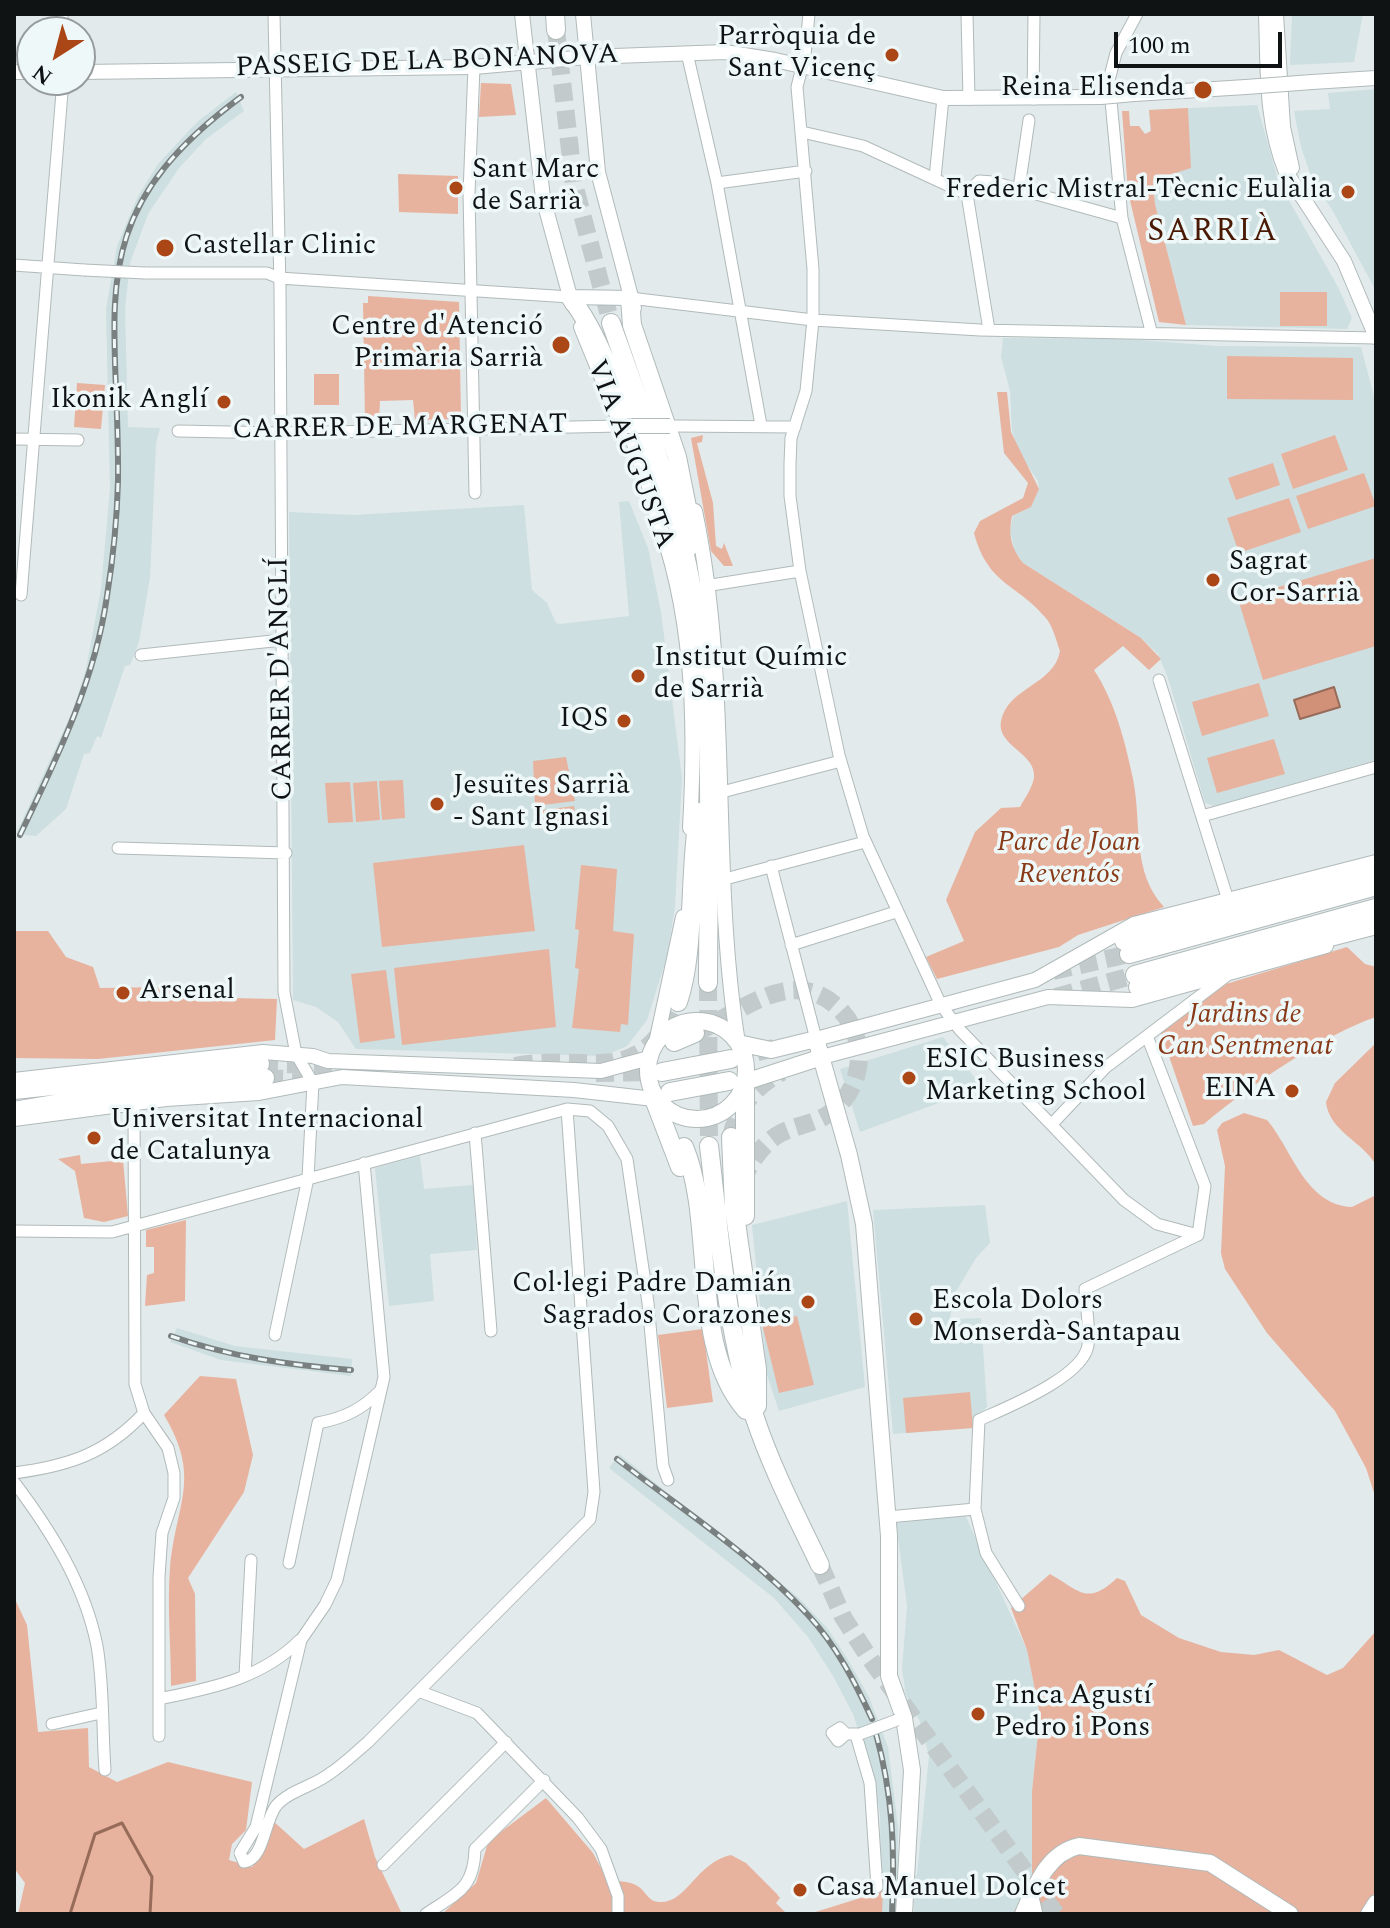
<!DOCTYPE html>
<meta charset="utf-8">
<style>
body{margin:0}
#map{position:relative;width:1390px;height:1928px;overflow:hidden;background:#e2eaeb;font-family:Spectral,serif}
canvas{display:block}
.frame{position:absolute;inset:0;border:16px solid #101313;pointer-events:none}
.north{position:absolute;left:16px;top:16px;width:80px;height:80px;box-sizing:border-box;background:#eff8f8;border:2px solid #969c9c;border-radius:50%;rotate:216deg;font-size:22px;font-weight:700;line-height:32px;text-align:center;color:#101313}
.north::after{content:'';display:block;margin:auto;width:28px;height:36px;background:#ab4617;clip-path:polygon(50% 0,100% 100%,50% 72%,0 100%)}
.scale{position:absolute;left:1114px;top:32px;width:168px;height:36px;box-sizing:border-box;border:4px solid #101313;border-top:0;padding-left:10px;font-size:24px;line-height:28px;white-space:nowrap;color:#101313;-webkit-text-stroke:6px #eff8f8;paint-order:stroke}
</style>
<div id="map">
<canvas width="1390" height="1928"></canvas>
<div class="frame"></div>
<div class="north">N</div>
<div class="scale">100 m</div>
</div>
<script>
const ctx = document.querySelector('canvas').getContext('2d');
ctx.lineJoin = 'round';
function paint(path, color) {
  ctx.fillStyle = color;
  ctx.fill(path, 'evenodd');
}
function stroke(path, color, width, dash) {
  ctx.strokeStyle = color;
  ctx.lineWidth = width;
  ctx.lineCap = dash ? 'butt' : 'round';
  ctx.setLineDash(dash || []);
  ctx.stroke(path);
}
function drawText(font, color, halo, rows, align = 'center') {
  ctx.font = font + ' Spectral,serif';
  ctx.lineWidth = 7;
  ctx.setLineDash([]);
  ctx.textBaseline = 'middle';
  ctx.strokeStyle = halo;
  ctx.fillStyle = color;
  for (const [text, x, y, turn = 0] of rows) {
    ctx.save();
    ctx.translate(x, y);
    ctx.rotate((+turn || 0) * Math.PI / 180);
    ctx.textAlign = isNaN(turn) ? turn : align;
    if (halo) ctx.strokeText(text, 0, 0);
    ctx.fillText(text, 0, 0);
    ctx.restore();
  }
}
const built = new Path2D(`
 M1292,14H1363L1354,62L1290,65Z
 M1376,89V291L1334,213L1312,179L1301,147L1294,111L1330,109L1328,93Z
 M236,92L244,111L206,139L179,168L148,214L130,263L125,309L128,427L160,428L156,444L150,578L139,642L130,665L125,666L101,738L97,736L90,753L84,754L66,809L36,836L16,834L73,710L86,669L101,589L110,489L106,309L117,246L138,196L158,164L197,122Z
 M1257,105L1279,183L1338,287L1352,318L1347,329L1186,325L1155,204L1149,110Z
 M1003,338L1129,339L1216,346L1361,347L1376,404V760L1214,806L1205,803L1168,678L1158,654L1141,638L1023,563L1015,552L1010,531L1013,516L1031,507L1039,489L1038,481L1020,455L1012,431L1010,391L1001,357Z
 M629,501L648,548L661,612L682,778L675,907L667,957L647,1020L627,1046L604,1056L356,1049L338,1022L316,1007L293,1000L289,512L353,515L524,505L532,590L547,603L556,623L560,624L629,616L619,502Z
 M943,1037L982,1087L860,1132L840,1069Z
 M420,1156L424,1189L473,1185L477,1250L430,1254L434,1301L389,1306L375,1168Z
 M847,1201L865,1387L779,1411L767,1375L752,1225Z
 M985,1205L990,1243L976,1258L954,1295L950,1319L981,1318L987,1407L976,1417L973,1428L893,1434L873,1210Z
 M177,1328L235,1346L352,1359L351,1376L221,1360L170,1342Z
 M619,1454L798,1597L828,1629L847,1658L869,1697L888,1747L898,1827L897,1914H882L880,1815L874,1778L853,1714L833,1676L808,1637L774,1598L609,1468Z
 M965,1515L1027,1650L1040,1715L1032,1791V1878L1013,1914H914V1877L917,1875L929,1756L920,1722L906,1695L902,1669L907,1606L896,1523Z`);
const green = new Path2D(`
 M481,83L511,84L516,115L479,117Z
 M1188,108L1191,168L1153,180L1155,204L1186,325L1159,322L1128,192L1122,111H1129L1130,126H1139L1145,134L1151,131L1149,110Z
 M398,174L458,176V214L399,212Z
 M1280,292H1327V326H1280Z
 M368,296L459,302L461,419L415,420L413,400L380,401L379,420H365L363,303H368Z
 M1227,356L1353,358V400L1227,399Z
 M314,374H339V405H314Z
 M77,383L105,385L101,429L74,427Z
 M997,392H1007L1011,432L1039,489L1031,507L1012,516C1008,535 1011,548 1023,563L1141,638L1161,659L1149,670L1123,646L1094,670C1115,702 1125,741 1133,779C1142,823 1131,872 1164,907L1078,935L1059,947L937,979L926,957L964,941L946,900L975,832L1001,808L1020,807C1025,798 1032,788 1034,778C1037,753 996,746 1001,721C1008,687 1054,685 1060,651C1056,640 1053,626 1045,617C1016,583 988,585 974,533L980,521L1023,498L1028,483L1004,453Z
 M703,435L702,442L697,443L713,503L716,546L722,549L724,543L733,566H724L711,551L691,438Z
 M1335,435L1348,470L1293,489L1281,454Z
 M1273,463L1280,485L1236,500L1228,478Z
 M1364,473L1376,506L1308,529L1296,496Z
 M1289,498L1301,532L1239,553L1227,518Z
 M1376,558V646L1263,680L1238,599Z
 M1259,683L1269,716L1202,736L1192,702Z
 M1274,739L1285,774L1217,793L1207,758Z
 M566,757L575,801L535,806L533,761Z
 M403,780L405,818L382,820L379,781Z
 M377,781L380,820L356,822L353,783Z
 M350,782L353,822L328,823L325,783Z
 M574,806L577,824L538,829L535,811Z
 M524,845L535,931L382,947L373,863Z
 M581,865L617,869L613,931L634,934L628,1025L621,1024L620,1032L572,1028L579,969L575,968L579,930L575,929Z
 M14,931H48L66,957L93,967L100,988L231,986L232,998L277,999L275,1040L98,1059L14,1058Z
 M1347,947L1365,964L1376,967V1017C1325,1034 1246,1088 1204,1124L1193,1126L1161,1033L1226,984Z
 M549,949L556,1027L402,1045L394,968Z
 M386,970L395,1038L360,1043L351,974Z
 M1376,1043V1165C1362,1141 1329,1131 1326,1102L1335,1083Z
 M1244,1113L1267,1120C1292,1149 1305,1205 1352,1207L1376,1195V1499L1366,1468L1335,1411L1267,1333L1225,1269L1221,1253L1225,1166L1217,1130L1222,1123Z
 M80,1155L81,1164L123,1160L128,1216L104,1222L84,1218L75,1171L58,1159Z
 M186,1220L185,1301L145,1306L147,1275L154,1273V1247H146V1230Z
 M797,1316L814,1385L779,1393L762,1324Z
 M703,1329L713,1402L667,1408L658,1335Z
 M200,1376L236,1379L253,1455L244,1492L188,1578L195,1594L196,1681L171,1686C171,1647 167,1607 170,1568C176,1502 202,1479 164,1415Z
 M970,1392L973,1428L906,1433L903,1398Z
 M1050,1574C1080,1591 1087,1606 1117,1578L1125,1581L1141,1615L1179,1638L1221,1652L1254,1655L1279,1650L1327,1675L1343,1668L1376,1631V1914H1044L1042,1905L1013,1914L1032,1878V1791L1040,1715L1027,1650L1011,1608Z
 M14,1597L27,1625L38,1732L88,1728L89,1767L117,1782L168,1762L252,1782L246,1830L232,1844L229,1860L252,1867L262,1854L272,1820L304,1849L364,1819L375,1857L402,1914H18L25,1883L14,1868Z
 M546,1798L593,1853L608,1881C618,1881 631,1881 639,1887C647,1893 649,1902 659,1902C687,1904 695,1863 731,1855L746,1863L776,1893L780,1898L776,1903L787,1914H442L476,1883L487,1846L494,1837Z
 M883,1891L882,1914H809Z`);
const water = new Path2D(`
 M1334,687L1340,707L1300,719L1294,700Z`);
const stream = new Path2D(`
 M70,1914L95,1834L122,1823L152,1877L150,1914`);
const trunkTunnel = new Path2D(`
 M556,30L574,184L611,323
 M1053,971L1129,954
 M708,983L709,1146
 M1056,997L1135,975
 M695,1033C738,1014 790,966 835,1005C871,1035 865,1091 827,1115C811,1125 791,1126 776,1136C760,1147 750,1163 743,1180
 M731,1059L774,1048
 M260,1064L339,1065
 M515,1066C592,1052 637,1092 678,1002
 M596,1073L662,1072
 M265,1078L318,1080
 M731,1137C737,1108 756,1085 782,1072
 M820,1565L843,1617L868,1656L1056,1914`);
const minor = new Path2D(`
 M62,14V32
 M274,14L280,288L284,992L296,1054L313,1083L308,1178L275,1335
 M809,14L805,55L797,87L813,269V320L806,391L791,438L790,464V496L800,571L839,755L863,836L941,1005L960,1030L1124,1200L1157,1224L1198,1235
 M967,14L969,99
 M1137,14L1116,53L1109,80L1122,218L1151,331
 M687,53L717,183L761,425
 M474,67L469,193L475,493
 M1033,99L1034,14
 M802,132L863,146L967,194
 M935,178L943,98
 M717,183L806,171
 M1019,188L1029,120
 M967,194L979,181L993,182L1122,218
 M967,194L989,330
 M14,265L84,270
 M145,273H267L279,278L570,297
 M630,298L813,320L980,330L1376,338
 M675,426L795,427
 M178,431L278,433L621,426
 M14,439L78,440
 M705,586L800,571
 M21,595L63,80
 M141,655L282,640
 M1159,680L1228,900
 M722,792L841,761
 M1202,816L1376,767
 M118,848L286,853
 M771,866L816,1039
 M725,879L865,842
 M791,945L896,912
 M1147,1036L1205,1186L1198,1235
 M134,1103L135,1384L144,1413L168,1448L174,1473V1498L162,1533L159,1577V1736
 M1052,1124L1106,1067L1225,977
 M475,1133L491,1331
 M364,1163L384,1377L337,1580L325,1605L301,1640L256,1827L240,1853L244,1862C264,1859 264,1822 276,1806C288,1791 314,1786 329,1774C343,1765 355,1753 368,1742L590,1519L594,1492L567,1109
 M14,1231L112,1232L567,1109L590,1111L608,1126L627,1159L648,1303L663,1466L668,1480
 M14,1473C68,1466 106,1454 144,1413
 M14,1482C51,1531 85,1585 97,1646C104,1686 102,1730 105,1770
 M888,1517L975,1509
 M289,1563L318,1423C344,1418 361,1410 380,1391
 M1019,1606L986,1553L975,1509L979,1420C1005,1408 1084,1377 1088,1345C1090,1328 1086,1307 1085,1289L1198,1235
 M245,1676L251,1560
 M421,1692L477,1713L578,1818L601,1849L618,1896V1914
 M159,1699C211,1688 261,1679 300,1640
 M52,1724L101,1713
 M846,1734L838,1741L832,1733L840,1728L846,1734H860
 M856,1735L870,1783L877,1887
 M383,1865L506,1742
 M1032,1893L1037,1914
 M426,1914C457,1893 474,1889 475,1849L544,1780`);
const tertiary = new Path2D(`
 M522,14L543,198L572,304
 M583,14L598,172L634,308
 M1266,14C1268,68 1265,121 1286,172L1344,261L1376,337
 M1276,14L1283,127L1292,168
 M14,72H32
 M80,72L474,67L587,57L725,52L775,60L943,98L1101,97
 M1312,82L1376,78
 M1134,94L1246,87
 M570,297L630,298
 M581,327L623,430
 M654,509C694,610 696,721 690,828
 M695,511C732,686 710,867 738,1043
 M816,1039L1035,980L1134,924L1376,862
 M656,1043L683,917
 M822,1057L1048,997L1132,1000L1326,946
 M14,1080L263,1052L313,1056L328,1061L601,1071L649,1058
 M14,1119L166,1099L259,1093L342,1077L574,1090L654,1099`);
const secondary = new Path2D(`
 M648 1070a49 49 0 1 1 98 0a49 49 0 1 1-98 0Z
 M738,1043L771,1050L816,1039L849,1155L864,1224L889,1536V1676L904,1718L912,1770L904,1914
 M745,1082L822,1057
 M1023,1914C1035,1887 1047,1853 1079,1846L1210,1863L1290,1914
 M1369,1914L1376,1903`);
const trunk = new Path2D(`
 M555,14L556,30
 M570,297C613,352 635,452 663,517
 M630,298L632,325L677,457L690,522L689,547
 M611,323C643,412 677,502 693,595C716,722 708,854 708,983
 M1124,941L1376,872
 M1129,954L1376,886
 M1135,975L1376,908
 M1138,987L1376,925
 M678,1002C696,950 688,871 699,812
 M674,1042L695,1033
 M662,1072L731,1059
 M745,1082V1216
 M14,1090L260,1064
 M670,1092L729,1081
 M654,1099L680,1167
 M14,1111L121,1093L265,1078
 M731,1137L734,1208L757,1369V1406
 M709,1146C720,1237 726,1331 755,1418C772,1469 797,1517 820,1565
 M684,1147C716,1222 689,1346 746,1410`);
const rail = new Path2D(`
 M20,835C57,758 95,681 107,596C113,559 117,520 118,481C120,305 77,218 241,97
 M171,1336C230,1357 289,1365 351,1370
 M617,1459C681,1509 753,1555 808,1615C836,1645 855,1682 872,1719
 M876,1734C893,1795 895,1851 892,1914`);
const minorBridge = new Path2D(`
 M84,270L145,273
 M860,1734L897,1720`);
const tertiaryBridge = new Path2D(`
 M1246,87L1312,82
 M1101,97L1134,94
 M627,426H670`);
const markers = [
 [892,55,8,"#ab4617"],
 [1203,90,10,"#ab4617"],
 [456,188,8,"#ab4617"],
 [1348,192,8,"#ab4617"],
 [165,248,10,"#ab4617"],
 [561,345,10,"#ab4617"],
 [224,402,8,"#ab4617"],
 [1213,580,8,"#ab4617"],
 [638,676,8,"#ab4617"],
 [624,721,8,"#ab4617"],
 [437,804,8,"#ab4617"],
 [123,993,8,"#ab4617"],
 [909,1078,8,"#ab4617"],
 [1292,1091,8,"#ab4617"],
 [94,1138,8,"#ab4617"],
 [808,1302,8,"#ab4617"],
 [916,1319,8,"#ab4617"],
 [978,1714,8,"#ab4617"],
 [800,1890,8,"#ab4617"]
];
const poiNames = [
 ["Parròquia de",876,39,"right"],
 ["Sant Vicenç",876,71,"right"],
 ["Reina Elisenda",1185,90,"right"],
 ["Sant Marc",472,172],
 ["de Sarrià",472,204],
 ["Frederic Mistral-Tècnic Eulàlia",1332,192,"right"],
 ["Castellar Clinic",183,248],
 ["Centre d'Atenció",543,329,"right"],
 ["Primària Sarrià",543,361,"right"],
 ["Ikonik Anglí",208,402,"right"],
 ["Sagrat",1229,564],
 ["Cor-Sarrià",1229,596],
 ["Institut Químic",654,660],
 ["de Sarrià",654,692],
 ["IQS",608,721,"right"],
 ["Jesuïtes Sarrià",453,788],
 ["- Sant Ignasi",453,820],
 ["Arsenal",139,993],
 ["ESIC Business",925,1062],
 ["Marketing School",925,1094],
 ["EINA",1276,1091,"right"],
 ["Universitat Internacional",110,1122],
 ["de Catalunya",110,1154],
 ["Col·legi Padre Damián",792,1286,"right"],
 ["Sagrados Corazones",792,1318,"right"],
 ["Escola Dolors",932,1303],
 ["Monserdà-Santapau",932,1335],
 ["Finca Agustí",994,1698],
 ["Pedro i Pons",994,1730],
 ["Casa Manuel Dolcet",816,1890]
];
const streetNames = [
 ["PASSEIG DE LA BONANOVA",427,63,-2],
 ["CARRER DE MARGENAT",400,429,-1],
 ["VIA AUGUSTA",629,455,69],
 ["CARRER D'ANGLÍ",283,679,-91]
];
const parkNames = [
 ["Parc de Joan",1069,845],
 ["Reventós",1069,877],
 ["Jardins de",1245,1017],
 ["Can Sentmenat",1245,1049]
];
const quarterNames = [
 ["SARRIÀ",1213,234]
];
paint(built, '#cddfe1');
paint(green, '#e7b39f');
paint(water, '#d19178');
stroke(water, '#976b5a', 2);
stroke(stream, '#976b5a', 3);
stroke(trunkTunnel, '#c2cacb', 18, [18, 9]);
stroke(minor, '#b1baba', 13);
stroke(tertiary, '#b1baba', 16);
stroke(secondary, '#b1baba', 18);
stroke(trunk, '#b1baba', 20);
stroke(minor, '#fff', 11);
stroke(tertiary, '#fff', 14);
stroke(secondary, '#fff', 16);
stroke(trunk, '#fff', 18);
stroke(rail, '#7a8080', 6);
stroke(rail, '#eff8f8', 3, [9]);
stroke(minorBridge, '#b1baba', 13, []);
stroke(tertiaryBridge, '#b1baba', 16, []);
stroke(minorBridge, '#fff', 11);
stroke(tertiaryBridge, '#fff', 14);
for (const [x, y, r, color] of markers) {
  const dot = new Path2D();
  dot.arc(x, y, r, 0, 2 * Math.PI);
  ctx.fillStyle = color;
  ctx.fill(dot);
  stroke(dot, '#eff8f8', 3);
}
drawText('28px', '#101313', '#eff8f8', poiNames, 'left');
drawText('28px', '#101313', '#eff8f8', streetNames);
drawText('italic 28px', '#883a18', '#eff8f8', parkNames);
ctx.letterSpacing = '2px';
drawText('32px', '#491904', '#eff8f8', quarterNames);
ctx.letterSpacing = '0px';
</script>
